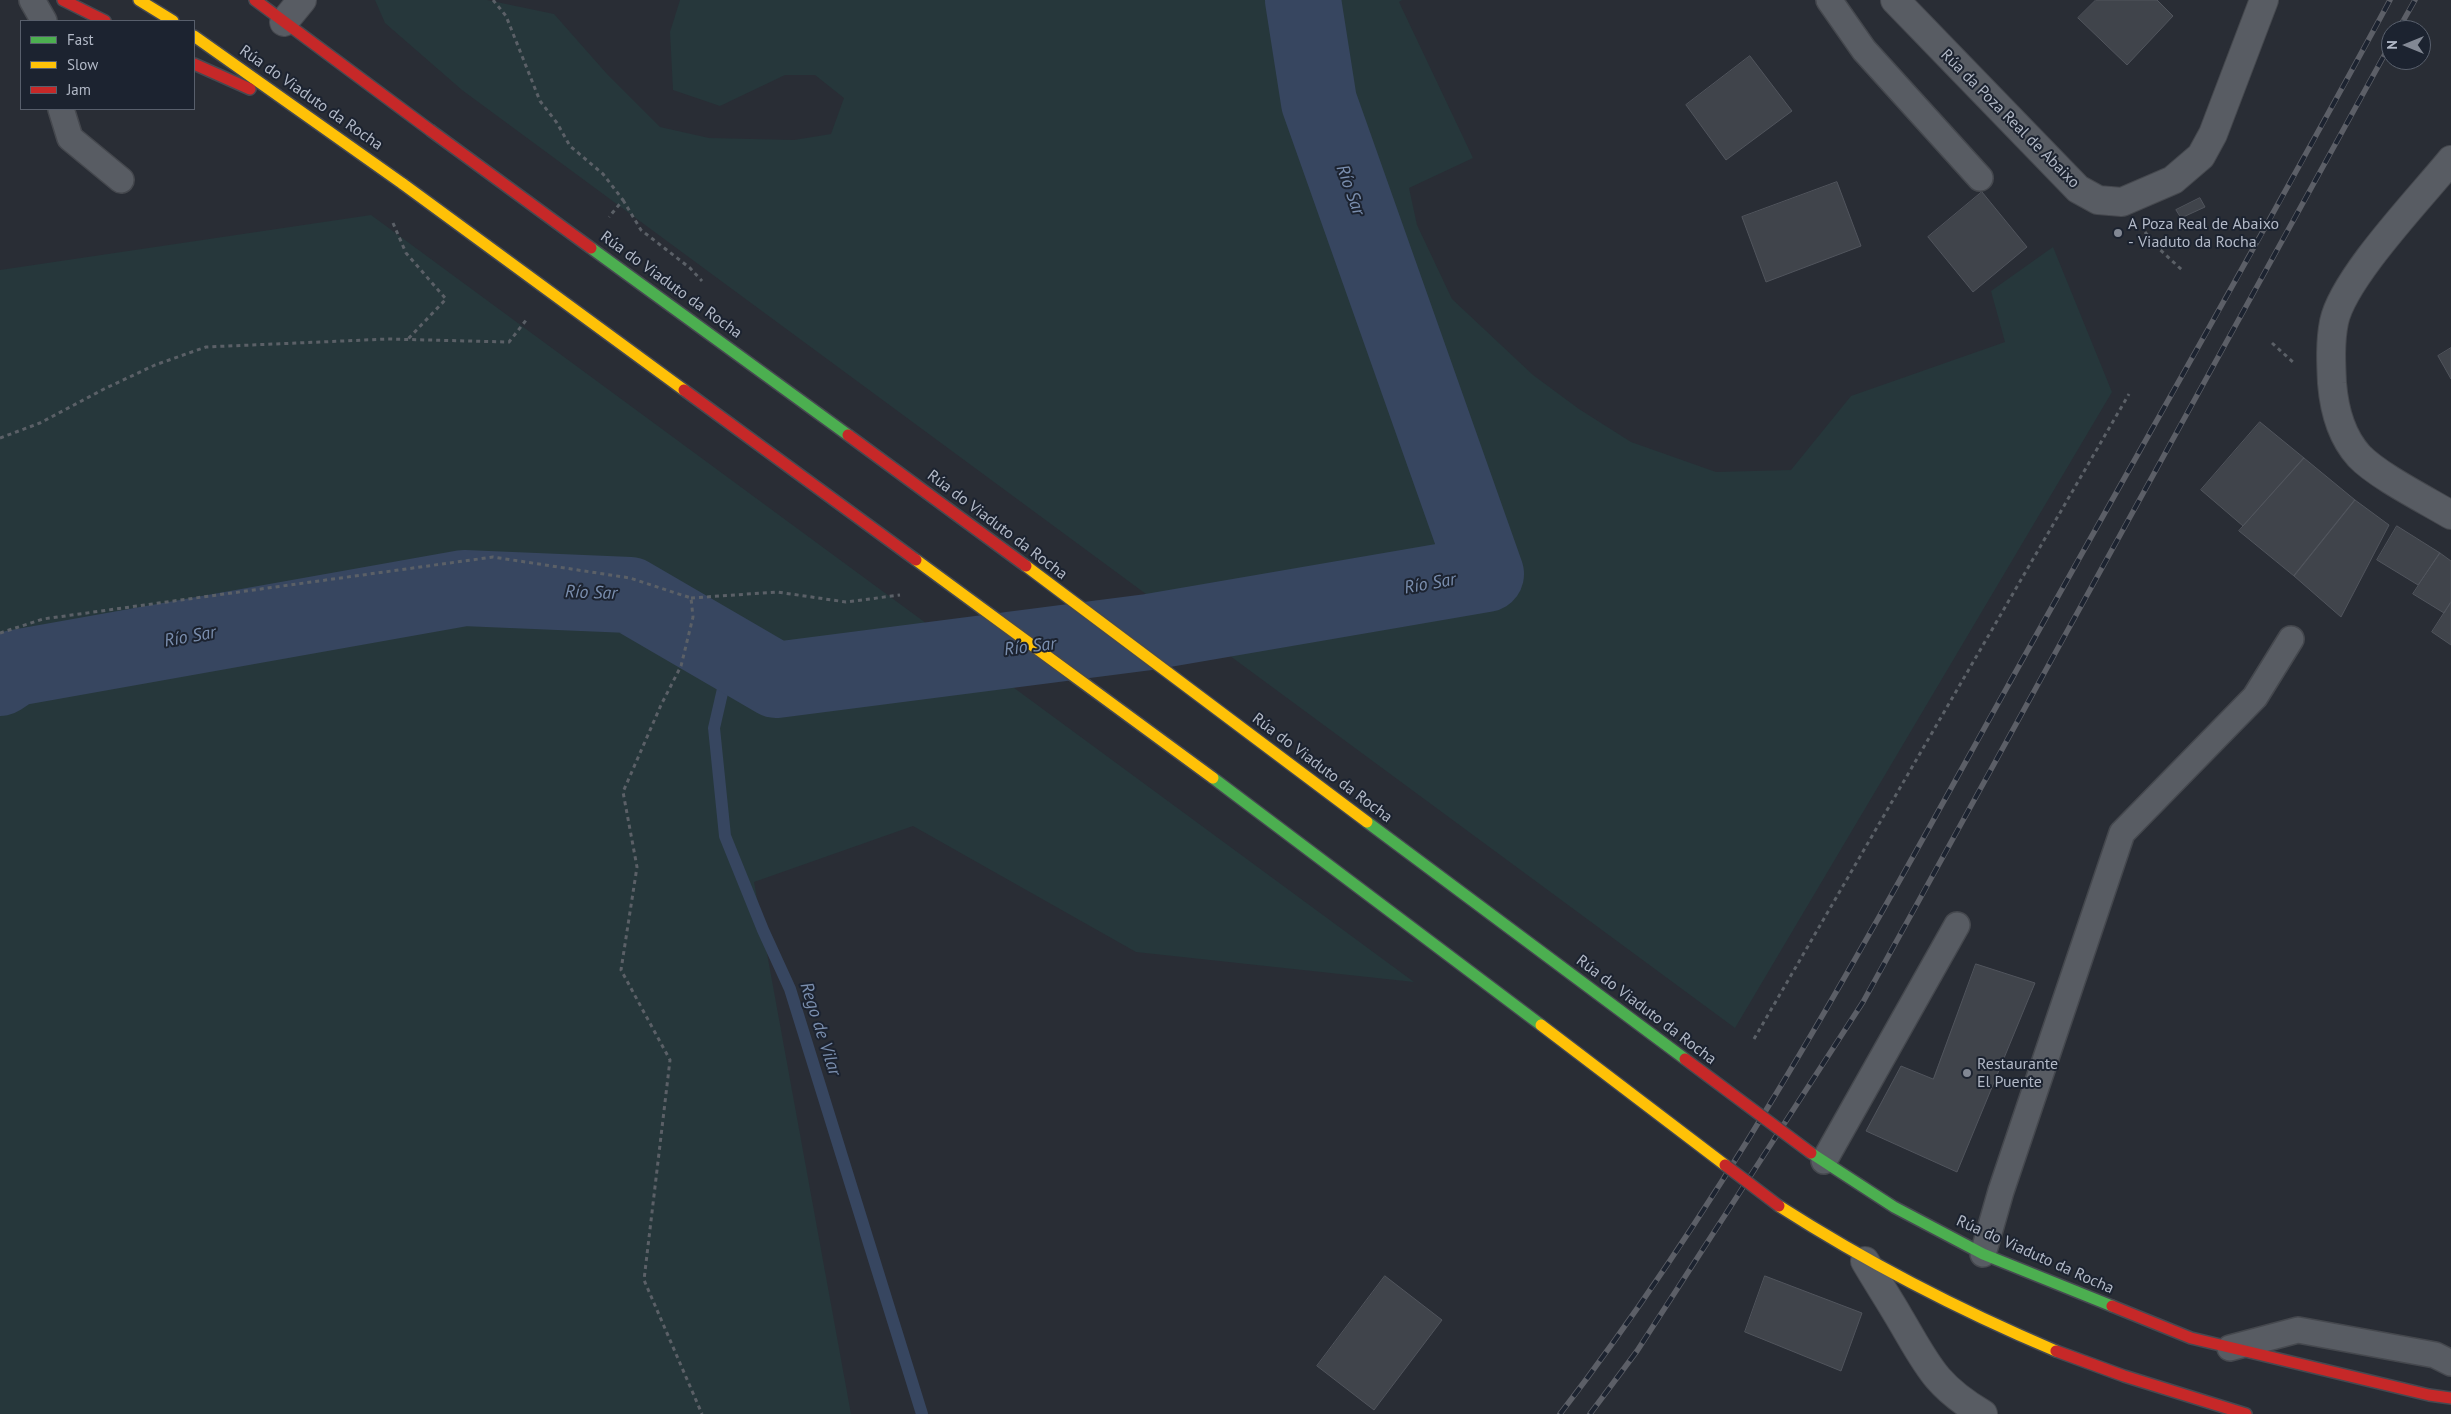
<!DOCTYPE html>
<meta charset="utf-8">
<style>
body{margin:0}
#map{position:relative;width:2451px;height:1414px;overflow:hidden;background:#292d35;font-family:"PT Sans",sans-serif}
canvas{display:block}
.legend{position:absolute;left:20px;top:20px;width:175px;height:90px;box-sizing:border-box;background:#1c2330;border:1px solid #585f6c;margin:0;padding:6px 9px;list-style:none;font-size:15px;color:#b2b9c7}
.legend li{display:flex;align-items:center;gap:10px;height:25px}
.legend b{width:25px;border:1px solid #585f6c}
.north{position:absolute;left:2381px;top:20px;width:50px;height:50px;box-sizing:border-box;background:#1c2330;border:1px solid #585f6c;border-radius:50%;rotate:270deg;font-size:14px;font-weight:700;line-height:20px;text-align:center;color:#b2b9c7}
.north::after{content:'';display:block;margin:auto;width:18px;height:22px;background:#828894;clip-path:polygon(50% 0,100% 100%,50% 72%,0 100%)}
</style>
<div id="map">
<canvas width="2451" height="1414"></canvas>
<ul class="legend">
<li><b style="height:6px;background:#4caf50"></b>Fast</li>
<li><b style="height:6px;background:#ffc107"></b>Slow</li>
<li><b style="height:6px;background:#c62828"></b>Jam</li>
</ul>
<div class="north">N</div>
</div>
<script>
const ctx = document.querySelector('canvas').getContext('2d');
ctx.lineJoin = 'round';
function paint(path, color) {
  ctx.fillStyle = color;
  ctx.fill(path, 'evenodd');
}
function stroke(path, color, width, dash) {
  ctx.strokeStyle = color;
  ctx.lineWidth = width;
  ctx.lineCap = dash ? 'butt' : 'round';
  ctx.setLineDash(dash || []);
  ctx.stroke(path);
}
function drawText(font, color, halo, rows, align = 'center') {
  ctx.font = font + ' "PT Sans",sans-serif';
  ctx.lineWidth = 4;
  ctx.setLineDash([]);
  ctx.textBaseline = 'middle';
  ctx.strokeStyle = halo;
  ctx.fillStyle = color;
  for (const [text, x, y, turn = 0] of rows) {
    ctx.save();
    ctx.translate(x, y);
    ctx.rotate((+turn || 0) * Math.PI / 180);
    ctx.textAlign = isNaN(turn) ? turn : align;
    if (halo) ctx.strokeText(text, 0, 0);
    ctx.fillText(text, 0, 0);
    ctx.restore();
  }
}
const green = new Path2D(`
 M375,0H487L554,14L607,74L660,127L709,138L794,140L831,134L844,98L815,75H785L720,106L673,90L670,32L680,0H1402L1399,2L1473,158L1409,188L1417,225L1452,299L1533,375L1579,409L1631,442L1716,472L1791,470L1851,396L2005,342L1991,291L2053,247L2112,392L1735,1028L462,90L385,23Z
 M371,215L1414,982L1136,952L913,826L754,882L851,1414H0V270Z`);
const stream = new Path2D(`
 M731,654L714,728L725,836L763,930L790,989L922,1414`);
const river = new Path2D(`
 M0,678L15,668L464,588L630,595L776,680L1149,632L1486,574L1319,102L1303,0`);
const building = new Path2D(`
 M2096,0H2157L2173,16L2127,65L2078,18Z
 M1750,56L1792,111L1726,160L1686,105Z
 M1837,182L1861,246L1766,282L1742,217Z
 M1982,192L2027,247L1973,292L1928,237Z
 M2200,198L2205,207L2181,218L2176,210Z
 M2451,348V379L2438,356Z
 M2260,422L2304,458L2243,526L2201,490Z
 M2304,458L2355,500L2294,576L2239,531Z
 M2355,500L2389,525L2341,617L2294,576Z
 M2397,526L2440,553L2418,585L2377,560Z
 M2440,553L2451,561V602L2444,613L2413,594Z
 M2451,602V645L2432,632Z
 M1976,964L2035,983L1957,1172L1866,1131L1901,1066L1933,1079Z
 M1385,1276L1442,1320L1374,1410L1317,1366Z
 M1765,1276L1862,1313L1841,1371L1745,1332Z`);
const path = new Path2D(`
 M493,0L506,16L540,101L557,123L570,146L603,174L623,200L609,217
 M623,200L641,230L690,268L702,281
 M393,223L406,253L446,299L408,339
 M2145,232L2156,246L2182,270
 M2272,343L2294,363
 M0,438L40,423L104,389L155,365L206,347L388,339L509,342L527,319
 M691,598L777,592L846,602L900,595
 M0,633L43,619L493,557L630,578L691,598L693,617L681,666L661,705L623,792L637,867L621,970L670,1060L644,1280L702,1414
 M1754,1039L2129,394`);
const lane = new Path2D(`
 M32,0L44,21
 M1829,0L1864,50L1980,178
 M61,109L70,138L121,180
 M1824,1161L1957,925
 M1983,1254L2001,1191L2122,833L2255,697L2291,639
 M2230,1348L2298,1330L2435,1355L2451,1363`);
const street = new Path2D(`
 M1895,0L2078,189L2098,200L2122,202L2173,180L2201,156L2213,134L2264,0
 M284,22L302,0
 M2451,160C2421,197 2343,278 2334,322C2330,342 2331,363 2332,383C2334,408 2341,436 2359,456C2378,476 2426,500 2451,515
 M1865,1261C1876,1280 1888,1298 1899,1317C1927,1364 1934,1385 1983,1414`);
const fast = new Path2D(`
 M1811,1153L1894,1207L1983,1254L2112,1306`);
const slow = new Path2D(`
 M139,0L173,21
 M194,36L403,184
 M1779,1206C1868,1263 1959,1310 2056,1351`);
const jam = new Path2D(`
 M63,0L105,21
 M255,0L430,130
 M194,64L250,89
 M2112,1306L2191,1338L2429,1395L2451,1398
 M2056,1351L2124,1376L2246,1414`);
const rail = new Path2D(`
 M2398,30L2415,0
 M1560,1414C1733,1189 1867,939 2005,691C2133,461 2265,232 2390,0
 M1590,1414L1637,1351L1863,1002L2391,43`);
const fastBridge = new Path2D(`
 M591,248L848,435
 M1213,778L1541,1025
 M1367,822L1685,1059`);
const slowBridge = new Path2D(`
 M403,184L684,390
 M916,560L1213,778
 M1026,566L1367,822
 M1541,1025L1725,1165`);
const jamBridge = new Path2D(`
 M430,130L591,248
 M684,390L916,560
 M848,435L1026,566
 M1685,1059L1811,1153
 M1725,1165L1779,1206`);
const markers = [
 [2118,233,5,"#828894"],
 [1967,1073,5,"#828894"]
];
const streetNames = [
 ["Rúa do Viaduto da Rocha",311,98,35],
 ["Rúa da Poza Real de Abaixo",2010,119,45],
 ["Rúa do Viaduto da Rocha",671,285,36],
 ["Rúa do Viaduto da Rocha",997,525,37],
 ["Rúa do Viaduto da Rocha",1322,768,37],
 ["Rúa do Viaduto da Rocha",1646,1010,37],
 ["Rúa do Viaduto da Rocha",2035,1255,24]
];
const poiNames = [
 ["A Poza Real de Abaixo",2128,224],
 ["- Viaduto da Rocha",2128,242],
 ["Restaurante",1977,1064],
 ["El Puente",1977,1082]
];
const waterNames = [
 ["Río Sar",1350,190,70],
 ["Río Sar",1430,584,-10],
 ["Río Sar",591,593,2],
 ["Río Sar",190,637,-10],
 ["Río Sar",1030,647,-7],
 ["Rego de Vilar",820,1029,72]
];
paint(green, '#26373b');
stroke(stream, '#374660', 12);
stroke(river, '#374660', 76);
paint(building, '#40444b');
stroke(building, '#51555d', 1);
stroke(lane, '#45484e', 28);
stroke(street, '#45484e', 30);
stroke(fast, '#464951', 14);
stroke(slow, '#464951', 14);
stroke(jam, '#464951', 14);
stroke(path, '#5b6067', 3, [4, 4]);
stroke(lane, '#585c63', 25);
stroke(street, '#585c63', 28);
stroke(fast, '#4caf50', 11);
stroke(slow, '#ffc107', 11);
stroke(jam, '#c62828', 11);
stroke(rail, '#5c5f67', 5.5);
stroke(rail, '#1c2330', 4, [11]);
stroke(fastBridge, '#464951', 14, []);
stroke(slowBridge, '#464951', 14, []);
stroke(jamBridge, '#464951', 14, []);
stroke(fastBridge, '#4caf50', 11);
stroke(slowBridge, '#ffc107', 11);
stroke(jamBridge, '#c62828', 11);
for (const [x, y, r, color] of markers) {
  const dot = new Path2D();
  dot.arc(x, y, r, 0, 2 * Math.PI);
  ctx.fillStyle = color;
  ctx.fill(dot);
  stroke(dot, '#1c2330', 2);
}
drawText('16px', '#b2b9c7', '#1c2330', streetNames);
drawText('16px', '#b2b9c7', '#1c2330', poiNames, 'left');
drawText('italic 18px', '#7a8eae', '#1c2330', waterNames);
</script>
